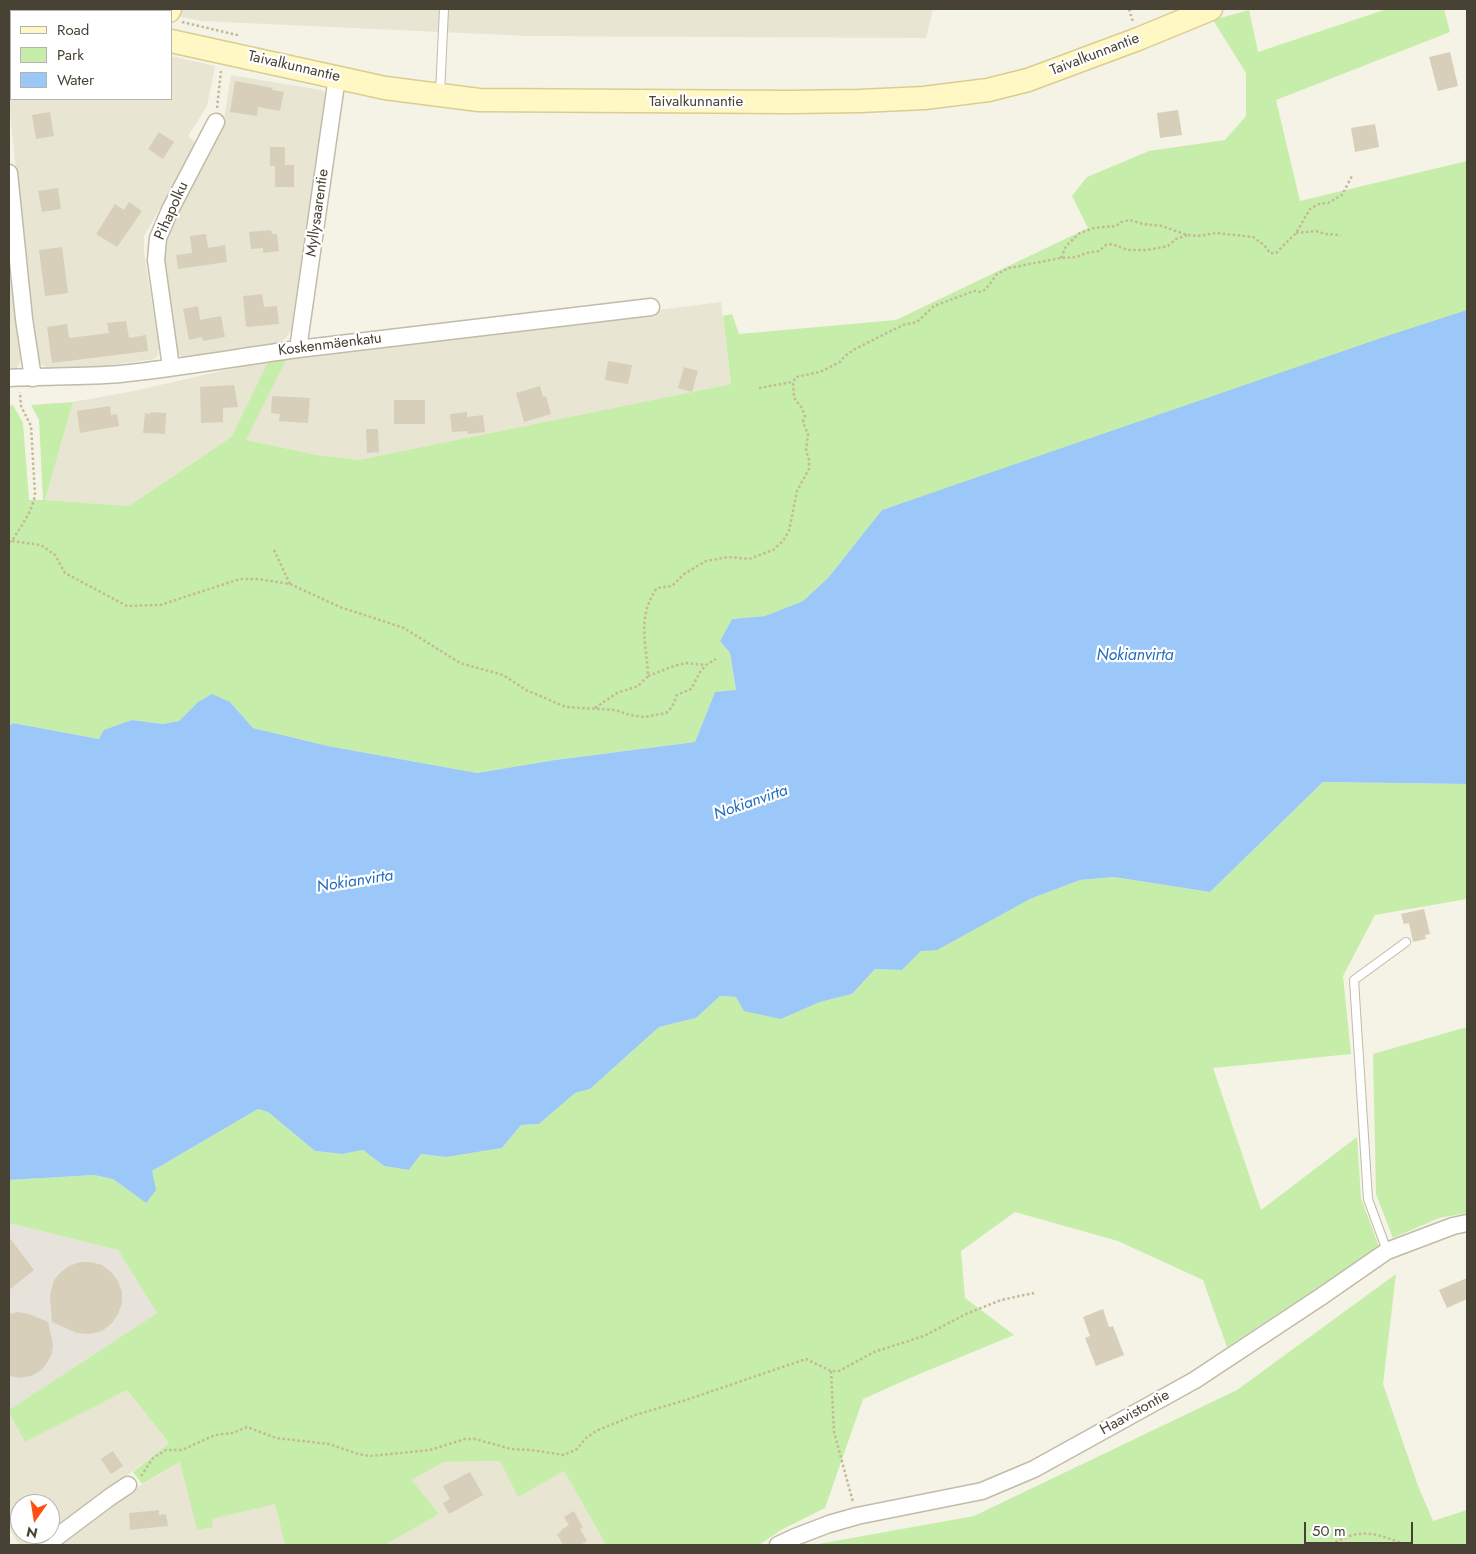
<!DOCTYPE html>
<meta charset="utf-8">
<style>
body{margin:0}
#map{position:relative;width:1476px;height:1554px;overflow:hidden;background:#f5f2e6;font-family:Jost,sans-serif}
canvas{display:block}
.frame{position:absolute;inset:0;border:10px solid #484234;pointer-events:none}
.legend{position:absolute;left:10px;top:10px;width:162px;height:90px;box-sizing:border-box;background:#fff;border:1px solid #b6b3ae;margin:0;padding:6px 9px;list-style:none;font-size:15px;color:#484234}
.legend li{display:flex;align-items:center;gap:10px;height:25px}
.legend b{width:25px;border:1px solid #b6b3ae}
.north{position:absolute;left:10px;top:1494px;width:50px;height:50px;box-sizing:border-box;background:#fff;border:1px solid #b6b3ae;border-radius:50%;rotate:193deg;font-size:14px;font-weight:700;line-height:20px;text-align:center;color:#484234}
.north::after{content:'';display:block;margin:auto;width:18px;height:22px;background:#ff5012;clip-path:polygon(50% 0,100% 100%,50% 72%,0 100%)}
.scale{position:absolute;left:1304px;top:1522px;width:109px;height:22px;box-sizing:border-box;border:2px solid #484234;border-top:0;padding-left:6px;font-size:15px;line-height:18px;white-space:nowrap;color:#484234;-webkit-text-stroke:4px #fff;paint-order:stroke}
</style>
<div id="map">
<canvas width="1476" height="1554"></canvas>
<div class="frame"></div>
<ul class="legend">
<li><b style="height:6px;background:#fff8c5"></b>Road</li>
<li><b style="height:14px;background:#c7edaa"></b>Park</li>
<li><b style="height:14px;background:#9bc8f8"></b>Water</li>
</ul>
<div class="north">N</div>
<div class="scale">50 m</div>
</div>
<script>
const ctx = document.querySelector('canvas').getContext('2d');
ctx.lineJoin = 'round';
function paint(path, color) {
  ctx.fillStyle = color;
  ctx.fill(path, 'evenodd');
}
function stroke(path, color, width, dash) {
  ctx.strokeStyle = color;
  ctx.lineWidth = width;
  ctx.lineCap = dash ? 'butt' : 'round';
  ctx.setLineDash(dash || []);
  ctx.stroke(path);
}
function drawText(font, color, halo, rows, align = 'center') {
  ctx.font = font + ' Jost,sans-serif';
  ctx.lineWidth = 4.5;
  ctx.setLineDash([]);
  ctx.textBaseline = 'middle';
  ctx.strokeStyle = halo;
  ctx.fillStyle = color;
  for (const [text, x, y, turn = 0] of rows) {
    ctx.save();
    ctx.translate(x, y);
    ctx.rotate((+turn || 0) * Math.PI / 180);
    ctx.textAlign = isNaN(turn) ? turn : align;
    if (halo) ctx.strokeText(text, 0, 0);
    ctx.fillText(text, 0, 0);
    ctx.restore();
  }
}
const residential = new Path2D(`
 M179,9H933L926,38L529,36L201,21L177,16Z
 M9,24L11,25V99H171V56L215,66L207,106L188,136L197,144L144,236V253L159,348L157,356L154,359L104,366L56,370L48,368L41,364L36,357L9,105Z
 M231,75L321,90L325,92L327,96L295,324L286,338L277,344L184,357L180,355L177,352L163,276L164,241L224,120Z
 M9,235L21,356L20,363L17,368L9,373Z
 M721,302L731,384L358,460L317,455L245,440L287,358Z
 M269,360L231,437L129,506L45,500L73,402L134,391Z
 M127,1390L169,1443L38,1545H19L9,1527V1413L25,1442ZM20,1504H50V1534H20Z
 M501,1461L518,1496L564,1471L606,1545H385L439,1514L412,1480L444,1462Z
 M180,1462L212,1519L275,1503L285,1545H54L106,1506Z`);
const industrial = new Path2D(`
 M9,1223L118,1250L157,1313L9,1410Z`);
const green = new Path2D(`
 M1387,9H1444L1450,32L1276,100L1300,201L1467,161V314L882,510L828,578L803,601L765,616L732,619L720,641L730,653L736,691L715,692L695,742L555,760L477,773L328,746L253,728L230,702H198L179,721L163,724L132,720L99,739L13,723L9,726V406L13,405L23,423L29,500H43L39,420L31,405L73,402L45,500L129,506L231,437L269,360L287,358L246,440L317,455L358,460L731,384L723,316L732,314L739,334L896,320L1088,228L1072,196L1087,177L1149,151L1225,140L1246,116V73L1213,20L1249,10L1258,52Z
 M1323,782L1467,784V899L1375,915L1343,976L1351,1054L1213,1068L1261,1210L1357,1137L1361,1198L1379,1247L1227,1347L1203,1280L1118,1241L1015,1212L961,1251L965,1298L1014,1335L917,1375L863,1399L825,1508L781,1530L759,1545H606L564,1471L518,1497L500,1461L444,1462L412,1480L439,1514L385,1545H285L275,1504L212,1519L213,1527L197,1530L180,1462L142,1484L133,1472L169,1443L127,1390L25,1442L9,1413V1410L157,1313L118,1250L9,1223V1180L94,1175L113,1179L146,1203L152,1171L258,1109L268,1112L315,1151L342,1154L363,1150L384,1166L409,1170L421,1154L446,1157L502,1148L521,1125L539,1124L575,1093L590,1089L659,1027L696,1018L720,996L736,997L781,1019L820,1002L852,994L875,969L902,970L921,951L937,949L1030,899L1080,880L1114,877L1210,892Z
 M1467,1027V1213L1439,1218L1393,1238L1376,1194L1373,1054Z
 M1396,1274L1383,1384L1418,1486L1433,1521L1467,1510V1545H813L974,1516L1237,1390Z`);
const water = new Path2D(`
 M1467,310V784L1323,782L1210,892L1114,877L1080,880L1030,899L937,950L921,951L902,970L875,969L852,994L820,1002L781,1019L744,1011L736,997L720,996L696,1018L659,1027L590,1089L575,1093L539,1124L521,1125L502,1148L446,1157L421,1154L409,1170L384,1166L363,1150L342,1154L315,1151L268,1112L258,1109L152,1171L156,1190L146,1203L113,1179L94,1175L9,1180V726L13,723L99,739L104,730L132,720L163,724L179,721L198,702L212,694L230,702L253,728L328,746L477,773L555,760L695,742L715,692L736,690L730,653L720,641L732,619L765,616L803,601L828,578L882,510L1384,337Z`);
const building = new Path2D(`
 M1450,52L1458,86L1438,91L1429,57Z
 M235,81L273,88L272,90L284,92L280,111L258,107L257,116L230,112Z
 M1178,110L1182,135L1160,138L1157,113Z
 M50,112L54,136L36,139L32,115Z
 M1375,124L1379,147L1355,152L1351,128Z
 M159,132L174,142L163,159L148,149Z
 M270,147H285V165H294V187H275V166H270Z
 M58,188L61,209L42,212L38,191Z
 M129,202L142,211L117,247L96,234L115,204L124,210Z
 M271,230L272,234H277L279,251L263,253V248L251,249L249,232Z
 M206,234L208,248L225,245L227,262L178,269L176,255L192,253L190,236Z
 M62,247L68,293L45,296L39,250Z
 M262,294L264,307L277,306L279,324L246,327L243,296Z
 M198,306L200,320L221,316L225,337L203,341L202,337L189,340L183,309Z
 M126,321L129,338L146,335L148,351L52,363L47,327L67,324L69,338L109,333L107,323Z
 M608,361L632,365L628,384L605,380Z
 M684,367L698,371L692,392L678,388Z
 M234,385L238,407L223,408V422L201,423L200,387Z
 M540,386L543,397L546,396L551,414L524,422L516,393Z
 M272,396L310,398L308,423L279,421L280,414L271,413Z
 M394,400H425V424H394Z
 M110,406L111,415L117,414L119,426L80,433L77,411Z
 M150,412L166,413L165,434L143,433L145,413L150,414Z
 M467,412V417L483,415L485,432L468,434L467,431L452,432L450,414Z
 M366,429H378L379,452L367,453Z
 M1424,909L1430,934L1425,935L1426,939L1413,942L1409,923L1404,924L1401,914Z
 M9,1237L34,1270L9,1290Z
 M80,1262H91L102,1265L111,1272L118,1281L122,1292V1303L118,1314L112,1323L102,1331L89,1334L77,1333L52,1322L50,1295L54,1280L60,1273L69,1266Z
 M1467,1278V1299L1447,1308L1439,1290Z
 M1103,1309L1109,1327L1113,1326L1124,1355L1096,1366L1085,1338L1090,1336L1083,1317Z
 M18,1312L29,1314L48,1322L53,1344L52,1354L47,1363L40,1371L31,1376L20,1378L9,1376V1314Z
 M113,1451L123,1466L111,1474L101,1459Z
 M470,1472L483,1495L449,1514L443,1503L450,1499L443,1486Z
 M159,1510V1515L166,1514L168,1526L130,1530L129,1513Z
 M574,1511L583,1528L580,1529L587,1541L580,1545H563L557,1534L562,1531L561,1530L569,1525L564,1517Z`);
const path = new Path2D(`
 M119,9L130,11
 M1129,9L1133,22
 M182,22L237,35V38
 M217,108L221,71
 M1296,233L1316,231L1325,234L1341,235
 M1061,258L1066,246L1080,233L1094,228L1116,226L1121,222L1130,220L1143,224L1162,226L1187,235L1198,236L1216,233L1253,237L1264,245L1270,253H1276L1296,233L1310,209L1319,204L1328,203L1342,195L1352,176
 M759,388L792,382
 M12,541L41,545L55,555L65,573L127,606L160,605L240,579H258L290,584L340,607L404,628L460,663L503,675L526,690L566,707L615,710L630,715L644,717L666,713L672,707L677,695L691,689L700,672L706,665L716,659
 M9,542L12,541C21,526 32,512 35,495L31,426L21,406L20,392
 M274,550L290,584
 M648,676L674,666L685,663L706,665
 M595,708L617,693L638,686L648,676C647,644 636,618 657,588L672,586L684,574L706,561L728,557L749,559L773,550L783,541L789,531L797,491L809,469V460L806,451L808,434L803,422L805,416L802,408L794,398L793,382L796,377L820,372L840,362L845,356L855,349L903,325L917,322L934,306L974,291L981,292L986,289L997,274L1009,268L1061,258L1077,257L1086,253L1099,251L1106,245L1112,244L1128,250H1147L1168,246L1176,239L1187,235
 M831,1371L834,1432L853,1502
 M141,1476L153,1458L166,1450H182L215,1435L233,1433L247,1427L276,1438L329,1444L358,1454L369,1456L430,1450L465,1439H475L511,1449L531,1450L564,1455L577,1449L586,1438L596,1431L635,1415L686,1400L806,1359L831,1371H839L874,1352L924,1336L966,1314L1001,1300L1034,1293
 M1331,1545C1362,1526 1376,1534 1407,1545`);
const lane = new Path2D(`
 M440,93L444,9
 M1387,1251L1368,1199L1354,980L1406,942`);
const street = new Path2D(`
 M9,173L24,319L33,378
 M298,349L337,77
 M171,367L156,260L158,238L170,210L216,122
 M9,378C46,376 83,377 120,374C180,368 239,357 298,349L651,307
 M46,1545L110,1497L128,1485
 M778,1545L795,1537L829,1524L857,1516L982,1491L1034,1469L1195,1380L1322,1296L1387,1251L1453,1226L1467,1223`);
const secondary = new Path2D(`
 M9,10L17,11
 M169,11L170,9
 M171,41L385,88L479,100L790,102L860,101L924,98L988,90L1028,80L1138,39L1211,9`);
const streetNames = [
 ["Taivalkunnantie",1095,55,-21],
 ["Taivalkunnantie",294,67,13],
 ["Taivalkunnantie",696,102],
 ["Pihapolku",172,211,-66],
 ["Myllysaarentie",318,213,-82],
 ["Koskenmäenkatu",330,345,-7],
 ["Haavistontie",1135,1413,-29]
];
const waterNames = [
 ["Nokianvirta",1135,656],
 ["Nokianvirta",751,803,-19],
 ["Nokianvirta",355,882,-9]
];
paint(residential, '#e9e5d3');
paint(industrial, '#e7e3da');
paint(green, '#c7edaa');
paint(water, '#9bc8f8');
paint(building, '#d7cfba');
stroke(lane, '#c1bba7', 10);
stroke(street, '#c1bba7', 19);
stroke(secondary, '#d9ce90', 25);
stroke(path, '#c4b997', 2.5, [2.5, 2.5]);
stroke(lane, '#fff', 8);
stroke(street, '#fff', 16);
stroke(secondary, '#fff8c5', 22);
drawText('15px', '#484234', '#fff', streetNames);
drawText('italic 16px', '#226bbf', '#fff', waterNames);
</script>
